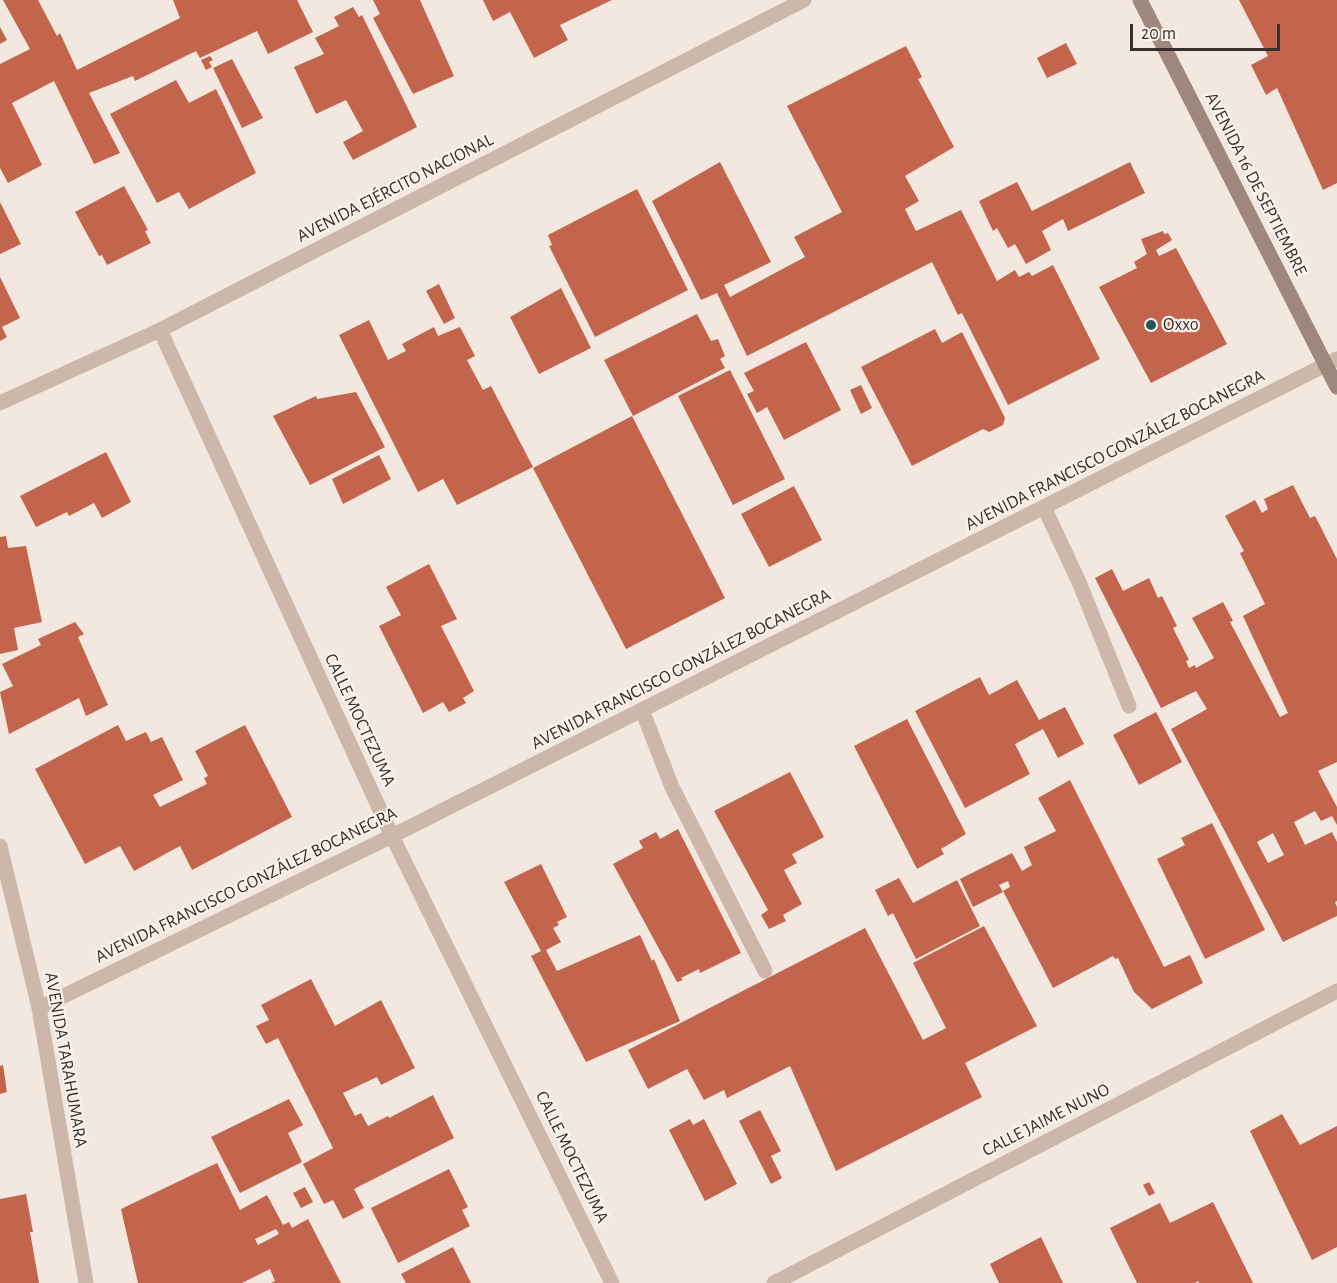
<!DOCTYPE html>
<meta charset="utf-8">
<style>
body{margin:0}
#map{position:relative;width:1337px;height:1283px;overflow:hidden;background:#f2e8df;font-family:"Alegreya Sans",sans-serif}
canvas{display:block}
.scale{position:absolute;left:1130px;top:24px;width:150px;height:27px;box-sizing:border-box;border:3px solid #382e2a;border-top:0;padding-left:8px;font-size:18px;line-height:21px;white-space:nowrap;color:#382e2a;-webkit-text-stroke:4px #faf3eb;paint-order:stroke}
</style>
<div id="map">
<canvas width="1337" height="1283"></canvas>
<div class="scale">20 m</div>
</div>
<script>
const ctx = document.querySelector('canvas').getContext('2d');
ctx.lineJoin = 'round';
function paint(path, color) {
  ctx.fillStyle = color;
  ctx.fill(path, 'evenodd');
}
function stroke(path, color, width, dash) {
  ctx.strokeStyle = color;
  ctx.lineWidth = width;
  ctx.lineCap = dash ? 'butt' : 'round';
  ctx.setLineDash(dash || []);
  ctx.stroke(path);
}
function drawText(font, color, halo, rows, align = 'center') {
  ctx.font = font + ' "Alegreya Sans",sans-serif';
  ctx.lineWidth = 4.5;
  ctx.setLineDash([]);
  ctx.textBaseline = 'middle';
  ctx.strokeStyle = halo;
  ctx.fillStyle = color;
  for (const [text, x, y, turn = 0] of rows) {
    ctx.save();
    ctx.translate(x, y);
    ctx.rotate((+turn || 0) * Math.PI / 180);
    ctx.textAlign = isNaN(turn) ? turn : align;
    if (halo) ctx.strokeText(text, 0, 0);
    ctx.fillText(text, 0, 0);
    ctx.restore();
  }
}
const building = new Path2D(`
 M3,0H38L57,36L60,33L77,70L180,18L173,0H297L313,32L268,54L257,31L200,58L196,51L135,81L133,76L89,93L120,153L94,164L54,81L12,103L42,165L8,183L0,168V64L30,49Z
 M373,0H420L454,76L413,94L373,18L380,14Z
 M483,0H612L560,25L568,40L534,58L510,12L493,21Z
 M1239,0H1337V183L1323,190L1277,88L1266,95L1251,65L1268,56Z
 M353,7L359,17L362,15L417,127L353,160L343,142L363,131L346,100L316,114L294,67L324,54L315,38L339,26L334,17Z
 M0,27L7,40L0,44Z
 M1066,43L1077,64L1047,78L1037,58Z
 M906,46L922,77L918,79L954,147L905,176L919,201L905,209L916,231L961,210L997,281L1015,270L1019,277L1029,272L1032,276L1053,265L1100,359L1008,405L962,313L958,315L932,262L747,356L717,293L701,300L652,201L720,162L771,262L724,285L730,297L805,257L794,237L842,212L787,106Z
 M210,56L213,60L209,62L212,67L206,70L201,60Z
 M232,59L263,118L242,128L213,68Z
 M176,80L189,103L216,89L256,173L189,209L179,192L157,203L110,114Z
 M1130,162L1145,193L1068,231L1063,219L1042,231L1051,250L1026,264L1015,244L1008,248L997,228L993,231L979,201L1017,182L1032,211Z
 M124,186L148,230L145,231L151,243L107,265L102,255L99,256L75,212Z
 M637,189L688,290L595,337L549,246L552,245L548,235Z
 M0,202L21,244L0,254Z
 M1163,231L1164,234L1168,233L1172,240L1156,250L1159,256L1176,248L1227,344L1151,383L1099,287L1137,268L1134,262L1147,254L1141,239Z
 M0,277L20,318L2,327L7,337L0,341Z
 M439,284L455,318L444,324L426,291Z
 M561,288L591,348L539,374L510,317Z
 M697,314L711,341L718,339L725,356L720,359L725,368L633,416L604,360Z
 M369,320L388,360L406,351L402,344L434,327L438,336L460,327L475,356L467,360L483,390L491,386L533,467L457,505L443,479L418,492L339,335Z
 M935,329L942,343L962,332L1005,418L1003,425L989,432L983,429L912,466L861,367Z
 M806,342L841,410L784,440L767,407L757,413L747,394L754,391L744,373Z
 M730,370L785,479L733,505L678,396Z
 M861,385L872,408L861,414L850,390Z
 M356,392L385,447L310,485L273,416L316,396L317,399Z
 M632,416L725,598L626,649L533,468Z
 M106,452L131,502L102,518L94,503L69,516L67,512L36,527L20,496Z
 M379,455L391,479L343,504L332,479Z
 M1293,485L1310,518L1315,516L1337,559V762L1318,771L1337,807V825L1332,816L1321,821L1315,811L1294,822L1305,845L1332,832L1337,842V901L1335,902L1337,907V916L1283,942L1171,729L1207,709L1196,691L1161,708L1095,578L1112,569L1123,591L1149,578L1158,598L1162,596L1177,626L1173,628L1189,660L1186,661L1189,668L1195,665L1196,668L1214,658L1192,618L1223,602L1233,621L1230,622L1280,717L1288,713L1243,616L1265,604L1240,553L1244,551L1225,516L1255,500L1262,513L1268,509L1264,499ZM1273,833L1284,855L1268,863L1257,842Z
 M794,486L822,540L769,567L741,514Z
 M6,536L8,548L26,546L42,622L14,628L18,650L0,654V537Z
 M429,564L457,619L441,626L474,691L463,698L466,703L449,712L443,702L423,713L379,626L401,615L386,587Z
 M75,622L84,634L78,637L108,705L86,716L79,698L9,734L0,692L13,686L2,664L41,645L38,639Z
 M980,677L989,695L1017,680L1039,720L1065,707L1084,744L1058,758L1043,729L1015,744L1030,774L965,808L915,711Z
 M1156,712L1182,762L1139,785L1113,735Z
 M907,719L966,834L941,849L944,854L917,869L854,746Z
 M118,725L126,741L146,732L151,742L162,737L183,780L153,795L160,807L207,784L204,778L208,776L195,751L245,725L292,817L192,870L180,846L134,871L120,846L85,864L35,769Z
 M790,772L824,837L792,854L797,863L784,870L802,904L783,915L786,921L769,929L761,915L768,910L714,811Z
 M1070,780L1164,967L1190,955L1203,983L1152,1009L1134,992L1118,958L1115,959L1113,956L1053,988L1003,891L1010,887L1008,881L999,885L1003,892L973,907L960,879L1012,853L1022,871L1032,865L1024,847L1056,831L1038,798Z
 M1212,823L1265,930L1205,959L1157,859L1185,845L1181,838Z
 M678,829L741,953L700,973L699,969L681,978L683,980L677,982L613,864L643,848L639,841L656,832L660,839Z
 M541,864L567,917L557,922L559,925L553,928L561,942L546,950L557,971L640,935L652,961L654,959L680,1021L586,1062L531,956L541,951L504,882Z
 M899,878L913,903L957,880L980,926L916,959L893,913L888,916L875,890Z
 M984,926L1037,1026L965,1063L982,1097L836,1171L790,1066L727,1098L724,1090L704,1100L687,1069L648,1089L628,1050L865,928L923,1040L946,1028L913,963Z
 M311,979L335,1026L381,1000L415,1068L381,1085L377,1077L343,1093L355,1116L361,1113L368,1126L388,1116L389,1118L433,1095L454,1138L354,1189L364,1208L343,1219L333,1200L324,1204L303,1164L333,1148L278,1038L266,1044L256,1026L269,1020L261,1005Z
 M3,1065L7,1092L0,1094V1066Z
 M289,1099L303,1125L288,1133L302,1162L240,1193L211,1137Z
 M760,1110L781,1151L771,1156L782,1178L771,1184L739,1121Z
 M1282,1114L1300,1145L1337,1126V1247L1312,1260L1250,1131Z
 M690,1119L693,1125L704,1119L737,1184L705,1201L669,1130Z
 M217,1163L240,1210L267,1195L283,1225L289,1222L292,1228L308,1219L341,1283H271L275,1281L270,1269L242,1283H138L121,1209ZM276,1229L279,1234L258,1245L255,1239Z
 M449,1169L468,1207L462,1210L470,1226L398,1263L371,1208Z
 M1149,1182L1155,1193L1149,1196L1143,1185Z
 M305,1187L313,1202L301,1208L293,1193Z
 M26,1194L33,1232H30L39,1283H0V1199Z
 M1213,1202L1253,1283H1199L1198,1281L1195,1283H1137L1110,1228L1160,1203L1170,1223Z
 M1041,1237L1063,1283H999L990,1264Z
 M453,1247L471,1283H406L401,1274Z`);
const lane = new Path2D(`
 M1044,507L1079,582L1129,706
 M642,710L672,787L765,971`);
const street = new Path2D(`
 M160,330L392,836L612,1283
 M0,403L160,330L804,0
 M0,846L39,1008L86,1283
 M39,1008L392,836L1337,359
 M774,1283L1337,991`);
const secondary = new Path2D(`
 M1140,0L1337,387`);
const markers = [
 [1151,325,6,"#205859"]
];
const streetNames = [
 ["AVENIDA 16 DE SEPTIEMBRE",1256,184,63],
 ["AVENIDA EJÉRCITO NACIONAL",395,188,-27],
 ["AVENIDA FRANCISCO GONZÁLEZ BOCANEGRA",1115,450,-27],
 ["AVENIDA FRANCISCO GONZÁLEZ BOCANEGRA",681,669,-27],
 ["CALLE MOCTEZUMA",360,720,65],
 ["AVENIDA FRANCISCO GONZÁLEZ BOCANEGRA",246,885,-26],
 ["AVENIDA TARAHUMARA",66,1060,80],
 ["CALLE JAIME NUNO",1046,1120,-27],
 ["CALLE MOCTEZUMA",572,1157,64]
];
const poiNames = [
 ["Oxxo",1163,325]
];
paint(building, '#c3644c');
stroke(lane, '#cbb8ab', 15);
stroke(street, '#cbb8ab', 15);
stroke(secondary, '#9e877c', 15);
for (const [x, y, r, color] of markers) {
  const dot = new Path2D();
  dot.arc(x, y, r, 0, 2 * Math.PI);
  ctx.fillStyle = color;
  ctx.fill(dot);
  stroke(dot, '#faf3eb', 2);
}
drawText('18px', '#382e2a', '#faf3eb', streetNames);
drawText('18px', '#382e2a', '#faf3eb', poiNames, 'left');
</script>
